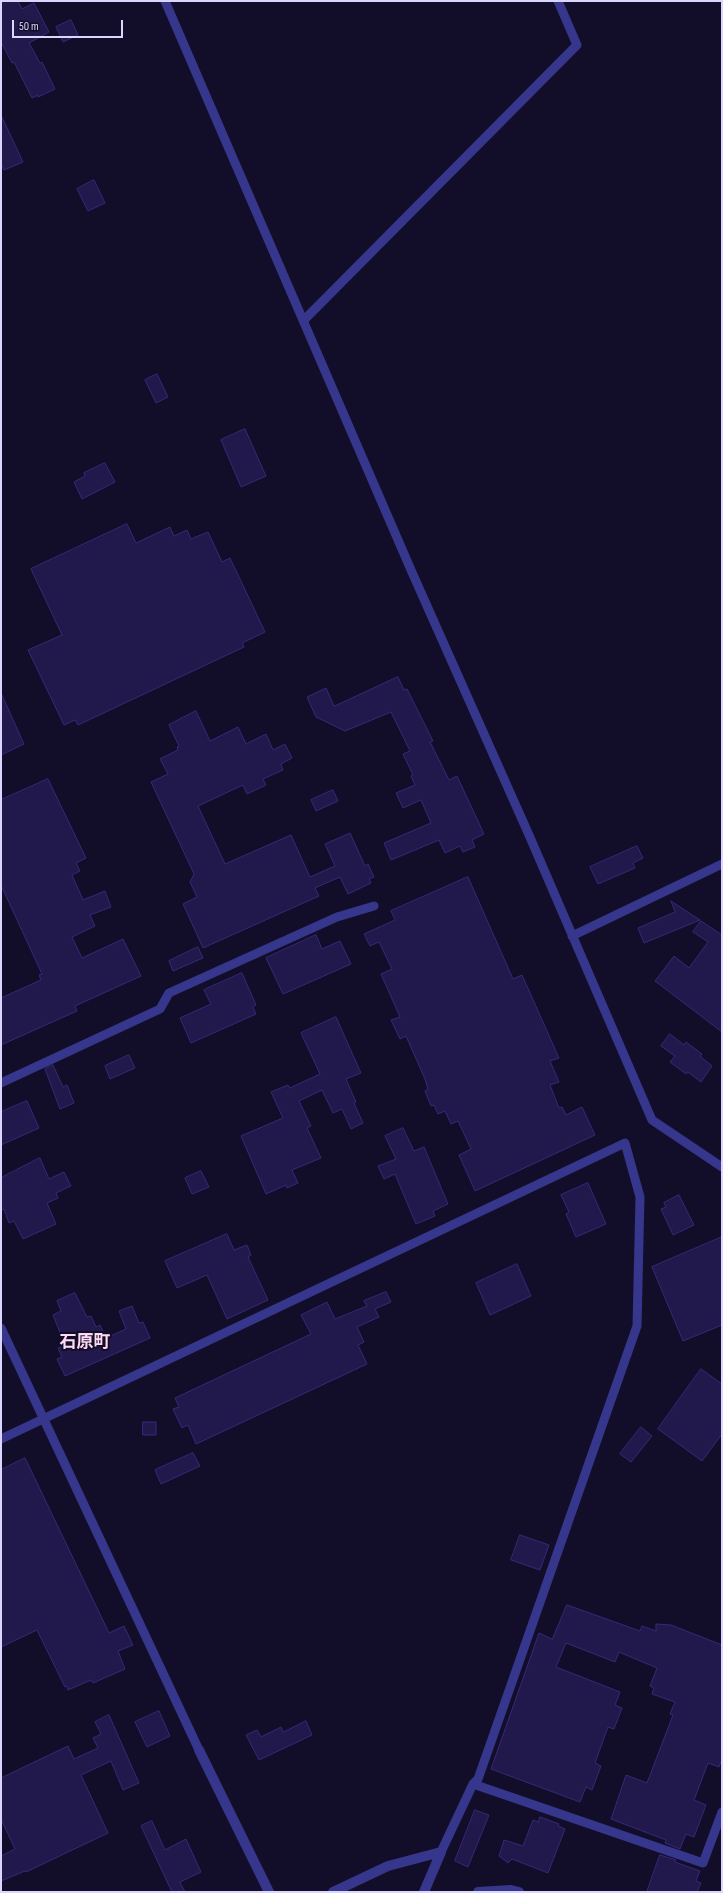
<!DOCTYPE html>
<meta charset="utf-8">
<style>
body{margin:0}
#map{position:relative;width:723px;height:1893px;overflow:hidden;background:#120e29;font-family:"Sofia Sans Condensed",sans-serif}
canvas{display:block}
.frame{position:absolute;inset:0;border:2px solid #dad6ff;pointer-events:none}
.scale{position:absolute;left:12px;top:20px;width:111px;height:18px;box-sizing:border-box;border:2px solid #dad6ff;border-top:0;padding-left:5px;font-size:12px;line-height:14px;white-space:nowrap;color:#dad6ff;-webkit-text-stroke:3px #120e29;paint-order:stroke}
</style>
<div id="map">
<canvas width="723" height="1893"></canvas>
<div class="frame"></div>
<div class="scale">50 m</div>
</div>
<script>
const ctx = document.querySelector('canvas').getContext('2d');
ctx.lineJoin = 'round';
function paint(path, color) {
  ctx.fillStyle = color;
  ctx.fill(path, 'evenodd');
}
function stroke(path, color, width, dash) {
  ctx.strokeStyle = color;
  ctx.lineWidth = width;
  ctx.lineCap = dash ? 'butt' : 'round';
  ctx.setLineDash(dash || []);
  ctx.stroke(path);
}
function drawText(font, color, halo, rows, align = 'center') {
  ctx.font = font + ' "Sofia Sans Condensed","Noto Sans JP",sans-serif';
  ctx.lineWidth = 4;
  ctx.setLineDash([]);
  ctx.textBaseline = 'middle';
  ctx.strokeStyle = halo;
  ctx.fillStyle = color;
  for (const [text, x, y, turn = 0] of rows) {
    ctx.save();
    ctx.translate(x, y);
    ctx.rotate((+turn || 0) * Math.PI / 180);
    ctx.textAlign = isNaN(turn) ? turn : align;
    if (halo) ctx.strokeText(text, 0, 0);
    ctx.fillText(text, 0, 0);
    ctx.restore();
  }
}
const building = new Path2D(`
 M1,1H18L22,9L34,3L49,32L29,43L40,63L42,62L55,89L38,97V95L32,98L14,62L12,63L1,42Z
 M71,20L78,35L63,42L56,27Z
 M1,115L23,162L4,170L1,164Z
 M94,180L105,203L88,211L77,189Z
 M157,374L168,397L156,403L145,380Z
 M245,429L266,476L241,487L221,440Z
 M105,463L115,482L82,499L74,482L85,476L84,473Z
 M127,524L136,543L170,527L174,536L187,530L191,539L208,532L222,562L230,558L265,632L242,643L244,647L78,725L75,720L64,725L28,650L62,635L31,569Z
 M398,677L404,690L407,689L433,741L430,742L449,780L457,776L484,834L472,840L475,847L463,852L460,846L445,853L439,840L391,860L384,843L431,823L421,800L403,808L396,793L415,785L411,776L413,775L403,754L410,751L391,712L345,731L316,717L307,697L326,688L334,706Z
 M1,693L24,744L1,755Z
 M196,711L210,741L238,727L246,744L266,734L273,750L285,744L292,758L281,764L283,770L263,779L266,785L247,794L243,785L198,806L225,864L291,835L310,877L335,866L325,844L350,833L365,866L368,864L374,877L369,879L371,883L348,894L340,877L315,888L319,896L203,948L183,904L197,897L190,882L194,874L151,782L168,774L160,759L178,750L177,747L179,746L169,725Z
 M48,779L86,858L76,863L80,871L72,875L83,900L105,891L111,907L90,915L95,926L72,937L82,958L123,939L141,976L75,1006L77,1011L1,1045V998L41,980L39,975L42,974L1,885V800Z
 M333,790L338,801L316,811L311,800Z
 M637,846L643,858L633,863L635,868L598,884L590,867Z
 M468,877L513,979L522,975L559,1058L550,1061L559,1082L550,1085L559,1108L562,1107L566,1115L582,1107L595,1135L475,1191L459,1155L471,1149L458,1121L451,1124L445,1111L438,1114L434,1105L431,1106L425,1091L428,1089L425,1079L406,1036L400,1039L391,1020L400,1017L381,974L392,969L379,942L370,946L364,934L395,920L391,911Z
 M671,901L700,920L644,943L638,928L675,912Z
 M701,921L722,935V1032L655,981L674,956L689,968L708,942L693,932Z
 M316,935L322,949L340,941L351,964L283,994L266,958Z
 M198,947L203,958L173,971L169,961Z
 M242,973L256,1005L253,1007L256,1014L191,1043L180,1018L211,1004L204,990Z
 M336,1017L361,1073L346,1079L356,1102L354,1103L363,1123L351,1129L342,1109L333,1113L322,1090L299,1101L311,1126L307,1128L321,1158L292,1170L298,1183L287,1188L286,1185L266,1194L241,1136L283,1118L271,1092L288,1085L290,1088L320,1074L301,1033Z
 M670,1034L684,1045L686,1042L702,1054L700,1056L712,1066L701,1082L688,1072L686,1074L670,1062L675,1056L661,1046Z
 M129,1055L135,1068L110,1079L105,1066Z
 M53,1065L63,1087L67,1085L74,1103L60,1109L45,1069Z
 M27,1101L39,1128L1,1145V1112Z
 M403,1128L414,1151L424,1147L448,1204L433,1211L435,1216L416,1224L395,1174L384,1179L378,1166L396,1159L385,1136Z
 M40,1158L49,1179L64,1172L71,1186L56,1193L58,1198L47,1203L56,1224L23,1239L14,1221L9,1223L4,1209L1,1211V1178Z
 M201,1171L209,1187L192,1194L185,1178Z
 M588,1183L606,1224L576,1237L566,1214L569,1212L561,1195Z
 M679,1195L694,1225L673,1235L661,1209L666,1207L664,1203Z
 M227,1234L234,1250L247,1245L251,1255L248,1257L268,1300L227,1319L207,1275L177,1288L165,1261Z
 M722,1237V1325L683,1341L652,1267Z
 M517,1264L531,1296L490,1315L476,1283Z
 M386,1292L391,1302L375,1309L379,1317L357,1327L364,1342L358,1345L367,1364L196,1444L188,1425L182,1428L173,1409L179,1407L175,1398L311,1334L301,1315L327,1302L335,1319L367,1306L364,1301Z
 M75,1293L87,1317L91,1316L96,1327L100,1325L106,1338L126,1329L119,1311L132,1306L139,1323L143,1322L150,1338L65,1376L57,1359L62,1357L58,1348L65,1345L53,1315L61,1311L57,1301Z
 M701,1369L722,1384V1434L702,1461L658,1429Z
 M143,1422H156V1435H143Z
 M641,1427L652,1436L631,1462L620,1454Z
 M193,1453L200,1466L161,1484L155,1470Z
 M25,1458L109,1633L124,1626L133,1645L118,1651L125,1669L93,1683L91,1680L68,1690L67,1686L65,1687L37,1630L1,1647V1470Z
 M520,1535L549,1545L540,1570L511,1560Z
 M567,1605L640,1631L642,1626L656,1631V1624L671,1625L722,1645V1759L719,1767L708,1763L694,1800L706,1805L694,1837L686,1834L680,1849L665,1843L666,1840L611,1819L626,1775L647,1783L673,1715L670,1714L675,1702L652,1694L654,1688L650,1686L657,1668L619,1652L615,1662L566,1643L556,1667L620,1692L615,1705L622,1708L614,1729L608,1727L595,1763L601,1766L592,1790L586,1787L580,1802L491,1769L539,1633L552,1639Z
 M159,1711L170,1736L147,1747L135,1722Z
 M109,1715L139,1783L123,1790L111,1761L81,1775L108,1833L26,1872L25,1871L1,1881V1856L15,1849L1,1819V1778L68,1746L74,1759L98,1748L93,1738L101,1734L95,1722Z
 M306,1721L312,1735L259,1760L246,1735L257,1730L261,1737L281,1727L283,1732Z
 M475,1810L489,1815L468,1867L455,1861Z
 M540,1817L559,1824L558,1826L565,1829L548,1873L512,1859L508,1863L499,1856L504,1840L523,1846L533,1820L538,1822Z
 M152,1821L165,1850L186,1839L201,1872L180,1882L185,1892H172L141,1826Z
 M660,1855L676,1860L675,1862L700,1871L696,1881L701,1883L697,1892H647Z`);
const service = new Path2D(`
 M165,1L411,570L529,835L652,1120L722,1167
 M304,320L577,45L558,1
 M572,936L722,864
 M1,1083L160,1009L169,993L337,917L374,906
 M1,1328L199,1750
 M1,1439L625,1143L640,1197L637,1326L478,1779L473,1784L441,1852
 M473,1784L703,1863L722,1812`);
const minor = new Path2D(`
 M333,1892L388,1866L441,1852
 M424,1892L441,1852
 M478,1892L511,1890L519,1892`);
const tertiary = new Path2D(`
 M199,1750L269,1892`);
const quarterNames = [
 ["石原町",85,1343]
];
paint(building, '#21194c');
stroke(building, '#362979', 1);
stroke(service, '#36368c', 9);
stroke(minor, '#36368c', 10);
stroke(tertiary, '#36368c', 10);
drawText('bold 17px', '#ffd8f2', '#120e29', quarterNames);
</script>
